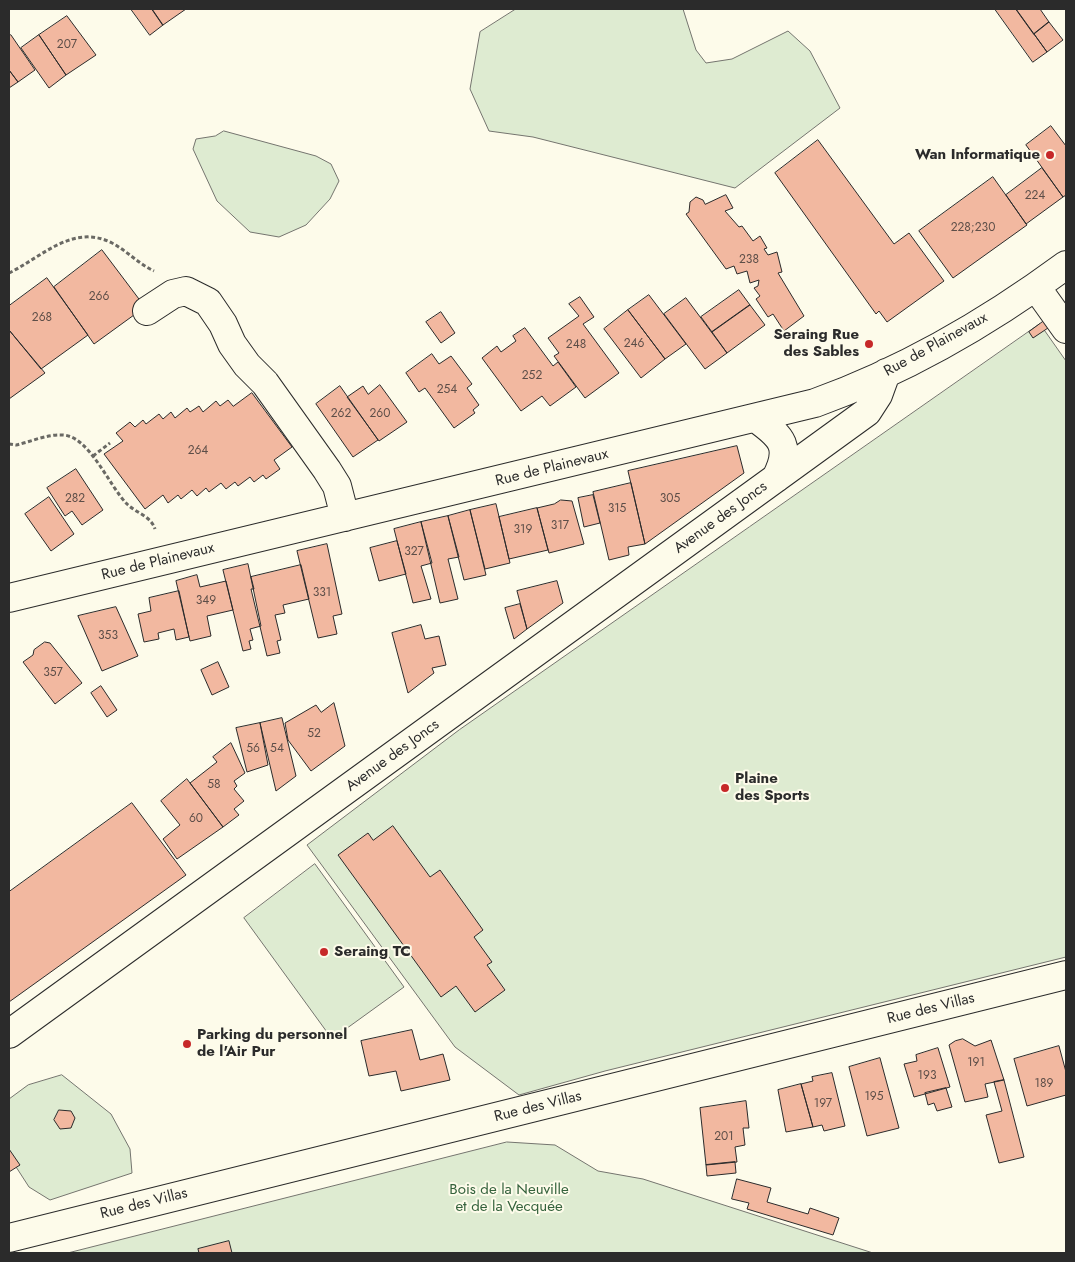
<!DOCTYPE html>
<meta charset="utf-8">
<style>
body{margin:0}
#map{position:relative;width:1075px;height:1262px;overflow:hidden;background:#fdfbea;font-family:Jost,sans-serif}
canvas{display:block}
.frame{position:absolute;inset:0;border:10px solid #2b2b2b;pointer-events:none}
</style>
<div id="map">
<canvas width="1075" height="1262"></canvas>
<div class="frame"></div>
</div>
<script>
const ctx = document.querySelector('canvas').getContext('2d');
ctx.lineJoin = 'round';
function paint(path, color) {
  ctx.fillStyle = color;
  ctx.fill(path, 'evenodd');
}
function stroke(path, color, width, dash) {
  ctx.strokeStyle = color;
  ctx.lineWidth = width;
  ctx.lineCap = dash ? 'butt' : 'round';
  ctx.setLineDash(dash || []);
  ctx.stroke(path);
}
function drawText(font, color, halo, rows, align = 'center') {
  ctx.font = font + ' Jost,sans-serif';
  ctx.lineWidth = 4;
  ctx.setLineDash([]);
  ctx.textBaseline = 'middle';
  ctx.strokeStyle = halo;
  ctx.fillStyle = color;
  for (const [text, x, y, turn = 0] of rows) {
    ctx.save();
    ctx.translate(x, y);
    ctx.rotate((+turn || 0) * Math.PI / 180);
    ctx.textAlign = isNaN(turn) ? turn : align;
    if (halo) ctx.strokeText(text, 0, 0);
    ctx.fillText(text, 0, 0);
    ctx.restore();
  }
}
const green = new Path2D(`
 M516,9H683L696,50L706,63L732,59L788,31L810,51L840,108L735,188L533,137L489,131L470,89L480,32Z
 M224,131L316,156L331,164L339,181L330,199L306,225L279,237L250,232L217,201L193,149L196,139L215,136Z
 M1040,324L1066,361V957L605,1071L519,1095L455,1047L307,845L459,730Z
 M315,864L404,987L332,1039L244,918Z
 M62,1075L111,1114L130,1149L132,1173L50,1200L29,1187L9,1156V1099L28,1085Z
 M507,1142L555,1145L598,1171L643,1179L873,1253H68Z`);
const building = new Path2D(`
 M131,9H152L163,25L150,35Z
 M152,9H186L163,25Z
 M995,9H1016L1047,52L1033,62Z
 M1016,9H1040L1049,22L1034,34Z
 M67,16L96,55L66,75L39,35Z
 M1049,22L1063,40L1047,52L1034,34Z
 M11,35L35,70L18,82L9,70V36Z
 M39,35L66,75L49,88L21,48Z
 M9,70L18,82L9,88Z
 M1051,126L1066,146V195L1063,197L1026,145Z
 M818,140L894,244L909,233L944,281L887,322L879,311L876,314L775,173Z
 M1042,168L1063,197L1026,224L1006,195Z
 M993,177L1027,225L953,278L919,231Z
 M726,195L733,208L725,211L739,227L742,226L753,241L760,236L767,248L764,249L768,255L777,252L782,272L778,273L804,316L784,331L773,314L768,317L756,299L760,296L754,288L758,286L759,280L750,283L747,271L737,274L734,266L726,269L686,214L689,212L690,202L696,197L703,200L705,204Z
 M102,250L145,307L94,344L54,287Z
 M47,278L88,335L41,369L9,330V306Z
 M739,290L750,305L712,332L701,317Z
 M649,295L686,344L665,359L628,310Z
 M580,297L594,317L583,324L619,373L585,398L554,356L559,353L548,338L579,316L569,304Z
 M686,298L727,353L705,369L664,314Z
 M750,305L765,325L727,353L712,332Z
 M628,310L665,359L641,378L604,329Z
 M441,312L455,333L441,343L426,322Z
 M1044,321L1048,328L1033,338L1029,332Z
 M525,328L553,366L558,362L576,387L550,406L542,396L521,411L482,358L497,346L501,352L516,341L513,336Z
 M9,330L45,373L9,399Z
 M432,354L439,364L451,356L472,384L467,388L479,405L473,410L475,413L454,428L425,388L419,392L406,373Z
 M380,385L407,422L379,441L347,397L363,386L368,394Z
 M340,386L378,440L353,457L316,404Z
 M252,393L292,447L274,460L280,469L266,479L263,475L254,482L250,477L238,486L235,482L226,489L221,483L209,492L206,488L197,496L192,490L181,499L178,495L168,503L163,495L145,509L104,454L123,441L116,433L130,422L135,427L143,420L146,424L159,414L163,419L171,412L175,418L187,408L190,412L199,406L203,412L216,401L220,406L228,400L233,406Z
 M737,446L744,473L645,544L628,471Z
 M76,469L103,510L82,525L72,511L65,516L47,488Z
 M631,483L645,544L628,547L629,555L609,560L593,492Z
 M593,495L600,523L584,527L578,498Z
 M49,497L74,534L51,551L25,514Z
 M561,500L572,501L584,544L549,553L537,508L554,504Z
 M496,504L510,563L485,569L470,510Z
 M537,508L548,550L509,559L499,517Z
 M470,510L486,575L464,580L448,516Z
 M448,516L459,557L448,559L458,599L440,603L421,522Z
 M421,522L432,563L421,566L431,599L413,603L394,529Z
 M397,541L406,574L379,581L370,548Z
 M327,544L342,614L333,616L337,634L318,638L297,551Z
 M248,564L261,626L250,629L253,640L249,641L251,649L243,651L223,570Z
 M301,565L309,599L283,605L285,613L275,615L281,640L277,641L280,653L267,656L251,589H254L251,577Z
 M197,575L200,587L226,581L233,610L207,616L211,636L190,641L176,581Z
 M557,581L563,603L527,629L517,591Z
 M179,591L189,637L176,640L174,629L158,633L159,639L144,642L138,614L151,611L149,598Z
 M520,604L527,629L514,639L505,608Z
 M116,607L138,656L102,671L78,616Z
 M421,625L425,639L439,636L446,665L432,668L434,673L408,693L392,633Z
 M45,642L50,643L82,683L55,704L23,662L33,655L34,650Z
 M218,662L229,687L212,695L201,670Z
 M101,686L117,710L107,717L91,693Z
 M334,703L345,746L311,771L288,740L285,723L316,705L321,712Z
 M282,718L296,776L276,791L260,723Z
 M260,723L268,765L247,772L236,728Z
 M231,743L245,773L234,781L237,786L234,789L244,801L234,809L239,815L223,827L190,783L217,762L213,757Z
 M187,779L223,827L177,859L163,839L180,825L161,801Z
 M132,803L186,875L9,1002V892Z
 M393,826L430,877L440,870L483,930L474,937L492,962L487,965L505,990L475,1012L456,986L441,997L338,855L368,833L373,840Z
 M412,1030L420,1060L443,1054L450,1080L401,1091L396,1071L369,1076L361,1041Z
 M963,1039L975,1046L991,1040L1004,1080L985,1084L988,1097L965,1102L949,1045L955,1041Z
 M1059,1046L1066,1072V1095L1027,1106L1014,1059Z
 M938,1048L950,1087L914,1097L904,1064L917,1061L916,1055Z
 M880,1058L899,1128L867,1136L849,1067Z
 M832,1073L845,1126L824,1131L822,1125L813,1127L801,1084L813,1081L812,1077Z
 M1004,1080L1024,1157L999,1163L986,1115L1002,1111L994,1082Z
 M801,1084L813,1127L786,1132L778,1090Z
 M946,1088L952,1107L937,1111L934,1103L928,1105L925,1093Z
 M746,1101L749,1128H743L745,1145L735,1147L737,1162L706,1165L700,1108Z
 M59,1110L71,1111L75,1118L71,1128L60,1129L54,1120Z
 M9,1149L20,1165L9,1172Z
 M735,1162L736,1173L707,1176L706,1165Z
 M737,1179L771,1188L767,1202L808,1214L810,1208L839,1218L833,1235L747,1209L749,1203L732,1199Z
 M229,1241L232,1253H199L198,1249Z`);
const path = new Path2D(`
 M9,273C42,257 73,223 112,243C127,251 139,264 154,271
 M9,444L16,445C30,442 47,434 62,435C89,435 109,486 127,504C136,513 151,516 155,529
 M93,456L110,443`);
const minor = new Path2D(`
 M1036,287L1066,329
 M147,311L173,294L186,291L208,302L223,324L232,344L247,365L265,383L327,470L337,486L345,517
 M757,419C782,437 792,447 776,478
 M9,598L815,403C904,371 990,321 1066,265
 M9,1034L867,412L878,395L886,373
 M9,1238L1066,975`);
const markers = [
 [1050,155,5,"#c62828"],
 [869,344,5,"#c62828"],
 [725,788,5,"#c62828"],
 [324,952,5,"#c62828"],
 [187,1044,5,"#c62828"]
];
const numberNames = [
 ["207",67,45],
 ["224",1035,196],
 ["228;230",973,228],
 ["238",749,260],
 ["266",99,297],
 ["268",42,318],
 ["246",634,344],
 ["248",576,345],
 ["252",532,376],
 ["254",447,390],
 ["262",341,414],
 ["260",380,414],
 ["264",198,451],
 ["282",75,499],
 ["305",670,499],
 ["315",617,509],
 ["317",560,526],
 ["319",523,530],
 ["327",414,552],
 ["331",322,593],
 ["349",206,601],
 ["353",108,636],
 ["357",53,673],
 ["52",314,734],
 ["56",253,749],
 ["54",277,749],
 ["58",214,785],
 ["60",196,819],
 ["191",976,1063],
 ["193",927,1076],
 ["189",1044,1084],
 ["195",874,1097],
 ["197",823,1104],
 ["201",724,1137]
];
const poiNames = [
 ["Wan Informatique",1040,155,"right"],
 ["Seraing Rue",859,335,"right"],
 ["des Sables",859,352,"right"],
 ["Plaine",735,779],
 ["des Sports",735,796],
 ["Seraing TC",334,952],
 ["Parking du personnel",197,1035],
 ["de l'Air Pur",197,1052]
];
const streetNames = [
 ["Rue de Plainevaux",936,345,-29],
 ["Rue de Plainevaux",552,468,-14],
 ["Avenue des Joncs",721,518,-36],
 ["Rue de Plainevaux",158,562,-14],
 ["Avenue des Joncs",393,756,-36],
 ["Rue des Villas",931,1009,-14],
 ["Rue des Villas",538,1107,-14],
 ["Rue des Villas",144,1204,-14]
];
const parkNames = [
 ["Bois de la Neuville",509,1190],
 ["et de la Vecquée",509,1207]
];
paint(green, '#deebd1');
stroke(green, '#74746e', 1);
paint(building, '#f2b8a0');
stroke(building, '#2b2b2b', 1);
stroke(minor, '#2b2b2b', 30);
stroke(path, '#6a6964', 3, [4, 2.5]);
stroke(minor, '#fdfbea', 28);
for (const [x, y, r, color] of markers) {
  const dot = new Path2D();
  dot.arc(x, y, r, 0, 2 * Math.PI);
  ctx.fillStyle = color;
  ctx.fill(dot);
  stroke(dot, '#fdfbea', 2);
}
drawText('12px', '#5d4e48', null, numberNames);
drawText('bold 15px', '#2b2b2b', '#fdfbea', poiNames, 'left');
drawText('15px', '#2b2b2b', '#fdfbea', streetNames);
drawText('15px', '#34623c', '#fdfbea', parkNames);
</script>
